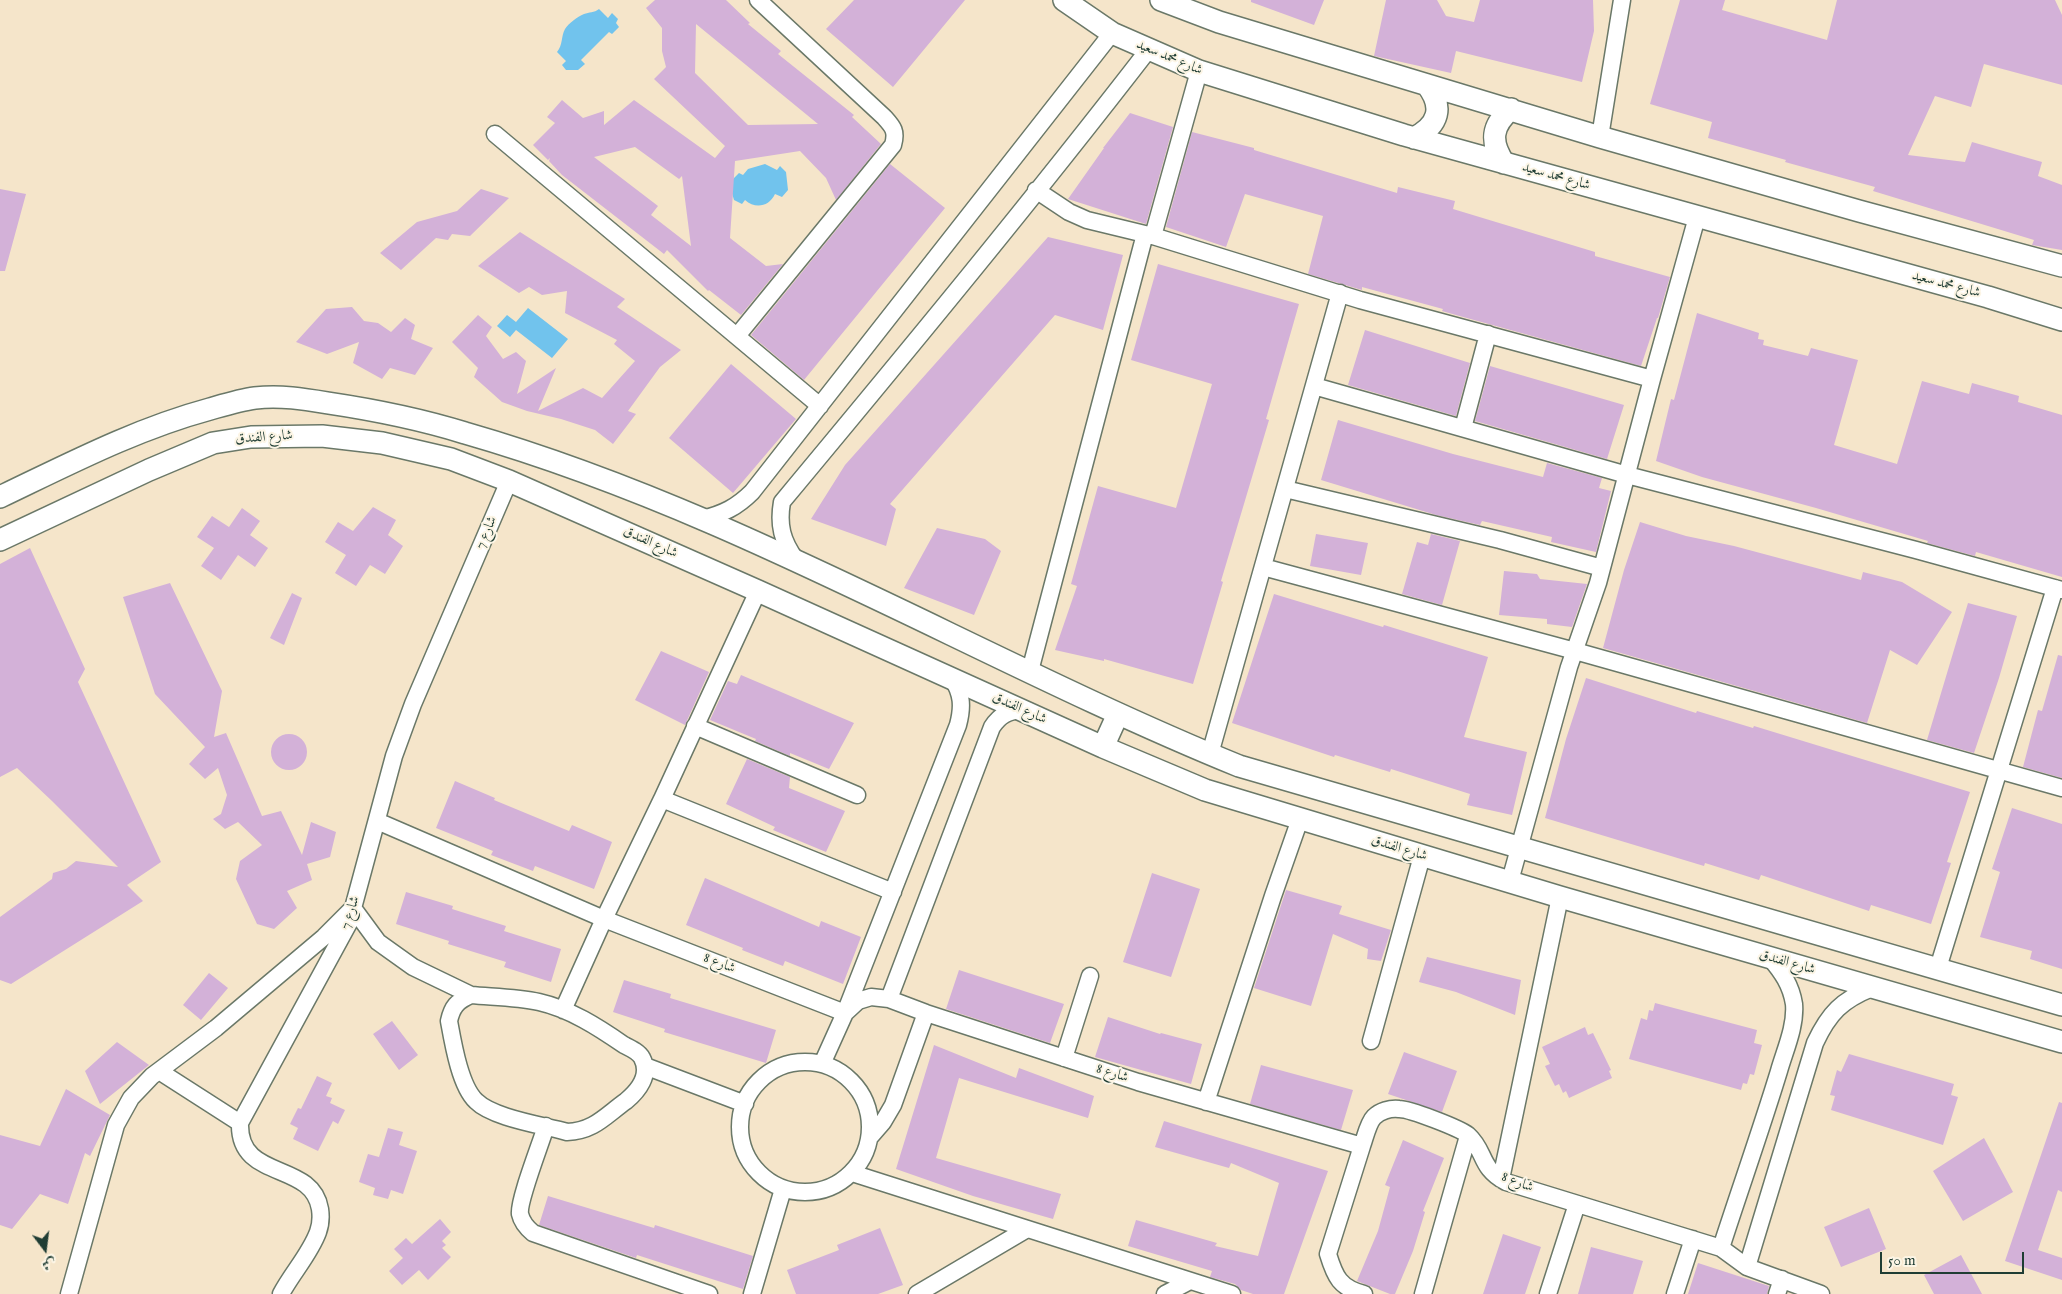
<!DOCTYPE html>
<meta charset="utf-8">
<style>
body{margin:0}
#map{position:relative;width:2062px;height:1294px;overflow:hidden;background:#f5e5ca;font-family:"IM FELL English",Amiri,serif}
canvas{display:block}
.north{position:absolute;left:20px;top:1224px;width:50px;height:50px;-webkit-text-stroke:4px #fcf5e5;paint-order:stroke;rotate:165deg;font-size:14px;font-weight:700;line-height:20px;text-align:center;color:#1f3d34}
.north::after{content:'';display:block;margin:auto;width:18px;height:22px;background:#1f3d34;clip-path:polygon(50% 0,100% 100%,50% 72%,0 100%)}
.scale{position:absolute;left:1880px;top:1252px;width:144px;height:22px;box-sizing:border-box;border:2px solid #1f3d34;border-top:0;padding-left:6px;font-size:15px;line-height:18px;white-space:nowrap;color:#1f3d34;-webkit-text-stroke:4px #fcf5e5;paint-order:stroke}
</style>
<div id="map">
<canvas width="2062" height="1294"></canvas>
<div class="north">ش</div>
<div class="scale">50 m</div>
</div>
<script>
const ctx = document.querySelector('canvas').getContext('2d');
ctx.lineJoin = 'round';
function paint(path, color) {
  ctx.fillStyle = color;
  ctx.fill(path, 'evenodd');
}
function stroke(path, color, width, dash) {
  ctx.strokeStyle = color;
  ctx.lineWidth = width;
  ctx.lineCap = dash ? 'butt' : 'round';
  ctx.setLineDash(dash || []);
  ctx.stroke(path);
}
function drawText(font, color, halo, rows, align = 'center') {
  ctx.font = font + ' "IM FELL English",Amiri,serif';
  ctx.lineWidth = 4;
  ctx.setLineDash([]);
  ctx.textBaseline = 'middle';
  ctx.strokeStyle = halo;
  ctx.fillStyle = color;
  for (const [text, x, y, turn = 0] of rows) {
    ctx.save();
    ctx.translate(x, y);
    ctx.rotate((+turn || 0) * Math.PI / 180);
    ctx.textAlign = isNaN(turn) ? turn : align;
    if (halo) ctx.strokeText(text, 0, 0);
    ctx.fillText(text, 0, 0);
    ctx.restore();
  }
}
const water = new Path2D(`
 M599,9L608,18L612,13L618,19L616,23L619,27L612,34L609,32L581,60L585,64L578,70H566L562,65L566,61L557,52C563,45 561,36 565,29C569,23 577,17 584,14C589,12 594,13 599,9Z
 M765,164L777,170L780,166L786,172L788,190L782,197L775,194C769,207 755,209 745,200L742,204L734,200L729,183L739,173L743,175L748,169Z
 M528,308L568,339L552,358L516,330L510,337L497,326L507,315L516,322Z`);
const building = new Path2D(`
 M655,0H726L750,23L748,24L781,51L778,54L854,115L852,117L881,144L836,200L826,178L800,151L735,161L730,238L766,266L783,264L741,315L709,290L708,291L667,250L664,254L562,175L549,161L550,158L548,160L533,145L555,123L547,117L562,100L583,118L604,111V125L634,100L715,158L725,146L654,79L666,67L662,51V28L646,8ZM696,24L818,124L748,125L695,73ZM635,147L679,179L682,176L691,246L651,215L658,206L594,157Z
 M854,0H965L893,87L826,29Z
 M1251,0H1324L1314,25L1251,2Z
 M1386,0H1437L1446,16L1474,22L1480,0H1593L1594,31L1582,82L1456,51L1451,73L1374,56Z
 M1680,0H1725L1722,10L1827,40L1837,0H2055L2062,15V85L1984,64L1971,107L1935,96L1908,155L1965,162L1972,142L2042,162L2038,176L2062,185V250L2032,245L2034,240L1873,191L1875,187L1785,162L1786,160L1708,138L1712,122L1650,104Z
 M1130,113L1173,127L1146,224L1068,199L1104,148H1103Z
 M1192,132L1254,148V150L1397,193L1398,187L1455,201L1453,209L1595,252V256L1670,277L1658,318H1657L1641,366L1456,315L1442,311L1443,309L1362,287V290L1308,274L1323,216L1245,194L1226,247L1166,227Z
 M890,164L945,208L804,380L751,335Z
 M0,189L26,194L5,271H0Z
 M481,189L509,198L470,236L452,234L448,240L436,238L401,270L380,253L417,222L457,211Z
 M520,232L625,299L617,307L681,350L660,367L628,411L636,414L613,444L595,430L561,419L527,411L502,402L474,377L478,368L452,342L478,315L492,327L486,336L503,359L516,352L526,361L517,394L556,368L538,411L583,388L602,398L635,361L614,344L617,340L565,313L567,291L542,295L529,287L519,293L478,266Z
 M1048,237L1123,255L1103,330L1055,315L890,504L896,509L886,546L811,519L845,465Z
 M1158,264L1299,304L1266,419L1269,420L1221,581L1223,582L1193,684L1104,659V661L1055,650L1077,586L1071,584L1098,486L1176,508L1212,384L1131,360Z
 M352,307L364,321L378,323L391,332L405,318L415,325L411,339L433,348L415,375L390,368L382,379L353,363L359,342L327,354L296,342L326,309Z
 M1697,313L1759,333L1758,339L1764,340L1763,345L1808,356L1811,348L1858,360L1834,445L1897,464L1922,381L1969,394L1972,383L2019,396L2018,402L2062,415V577L1976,552L1975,556L1927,543L1928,541L1816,508L1702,477L1656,461L1671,399L1674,400Z
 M1365,330L1470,363L1456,416L1348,385Z
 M731,364L796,419L733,493L669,438Z
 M1490,366L1624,405L1607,459L1475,421Z
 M1338,420L1453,454L1543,477L1547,463L1602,478L1599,488L1611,491L1596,552L1551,542L1552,537L1482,521L1480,525L1436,515L1321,480Z
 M373,507L396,520L388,535L403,546L385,574L370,565L356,586L335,573L346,555L325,542L338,522L353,531Z
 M242,508L260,521L250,535L268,548L255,567L238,555L221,580L201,566L214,548L197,537L212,516L229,527Z
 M1640,522L1686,536L1734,546L1861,580L1863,572L1902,582L1952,612L1917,665L1890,650L1867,723L1603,648L1624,570Z
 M937,528L985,539L1001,551L974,615L904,588Z
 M1316,534L1368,543L1361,575L1310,566Z
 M1431,534L1460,541L1442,605L1402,594L1417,542L1428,545Z
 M30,548L85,669L78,682L161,862L127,885L143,901L11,984L0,980V917L52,879L53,873L66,869L76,861L118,867L52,801L17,768L0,777V564Z
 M1504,571L1537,574L1540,579L1587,584L1572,627L1547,624V619L1499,615Z
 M170,583L222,691L214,737L226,733L262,816L281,811L302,855L311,822L336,832L330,857L307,864L312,880L287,891L297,908L274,929L257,924L236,879L240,861L262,845L238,822L225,829L213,819L221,814L227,795L218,768L205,779L189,764L205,747L155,694L123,597Z
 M292,593L302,598L284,645L270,638Z
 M1274,594L1383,627L1384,625L1488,657L1464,737L1527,752L1512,815L1467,805L1470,794L1391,769L1390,772L1335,755L1334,757L1232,723Z
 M1968,603L2017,616L1999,678L1974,753L1927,740Z
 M661,651L709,672L685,725L635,700Z
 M2058,655L2062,656V778L2023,767L2038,710L2042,711Z
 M741,675L854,723L829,769L790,753V756L755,741L756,739L710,720L728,681L737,684Z
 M1586,678L1696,713L1697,711L1753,728L1754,726L1970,792L1947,862L1951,863L1931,924L1871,905L1869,911L1761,875L1759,880L1705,863L1704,866L1545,818L1566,739Z
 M271 752a18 18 0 1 1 36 0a18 18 0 1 1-36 0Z
 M747,759L790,777L789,788L845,811L826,852L773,830L775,827L726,804Z
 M455,781L495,798L494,800L569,831L572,825L612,842L594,889L535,866L533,871L491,855L493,851L436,828Z
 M2012,808L2062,824V969L2030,959L2032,951L1980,937L2000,872L1992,869Z
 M1152,873L1200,889L1171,977L1123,962Z
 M705,878L819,927L821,921L861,937L843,984L785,961L783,966L742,950L743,948L686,925Z
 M1286,890L1342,906L1339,914L1391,930L1381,961L1367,959L1368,949L1333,934L1311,1006L1254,988Z
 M406,892L453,906L452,909L506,926L504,931L561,949L551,982L504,967L506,962L448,944L449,941L396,924Z
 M1427,957L1521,980L1515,1015L1456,992L1419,982Z
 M959,970L1064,1004L1050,1043L946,1009Z
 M209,973L228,988L201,1020L183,1005Z
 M624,980L671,994L670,998L776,1030L766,1063L664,1032L665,1029L613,1012Z
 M1655,1003L1757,1030L1754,1043L1762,1045L1754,1075L1750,1074L1747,1084L1743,1083L1741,1090L1629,1059L1641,1018L1647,1020L1649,1010L1653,1011Z
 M1108,1017L1160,1034L1161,1033L1202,1044L1191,1084L1095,1057Z
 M392,1021L418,1055L399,1070L373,1034Z
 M1585,1027L1588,1035L1593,1033L1611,1070L1609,1071L1612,1078L1569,1098L1566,1091L1563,1093L1559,1084L1555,1086L1545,1066L1550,1064L1542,1047Z
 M117,1042L149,1065L100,1104L85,1071Z
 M934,1045L1016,1078L1019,1068L1094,1096L1088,1118L959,1078L936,1158L1061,1194L1053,1219L973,1196L896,1169Z
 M1404,1052L1457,1071L1442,1112L1388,1094Z
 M1849,1054L1954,1084L1951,1095L1958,1097L1943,1145L1831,1110L1835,1096L1830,1095L1837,1070L1841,1072Z
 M1261,1065L1353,1090L1341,1130L1250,1104Z
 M317,1076L332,1083L326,1096L332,1098L330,1103L345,1110L338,1124L333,1121L318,1151L293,1139L298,1128L290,1124L298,1108L301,1109Z
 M66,1089L110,1115L90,1156L85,1153L68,1204L40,1194L12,1229L0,1225V1135L40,1146Z
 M2059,1102L2062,1103V1192L2058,1190L2038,1250L2062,1258V1280L2005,1261Z
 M1164,1121L1328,1171L1284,1294H1253L1241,1290L1235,1284L1210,1277L1212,1271L1128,1246L1136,1220L1217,1243L1215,1246L1258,1256L1279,1183L1231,1163L1229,1168L1155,1147Z
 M388,1128L403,1132L399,1145L417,1151L403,1194L391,1190L388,1199L373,1195L375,1188L359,1182L368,1154L379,1157Z
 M1984,1138L2013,1192L1963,1221L1933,1171Z
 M1403,1140L1444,1158L1423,1211L1425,1212L1413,1251L1395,1294H1390L1357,1281L1378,1231L1390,1187L1385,1185Z
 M548,1196L654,1228L655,1225L753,1256L743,1289L637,1255L636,1258L539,1225Z
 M1869,1208L1886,1249L1841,1267L1824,1227Z
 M440,1219L451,1232L442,1241L446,1245L442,1248L451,1257L428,1280L419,1270L402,1285L389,1271L403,1258L394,1249L406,1238L412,1244Z
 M880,1228L903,1285L878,1294H796L787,1270L839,1250L837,1245Z
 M1503,1234L1541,1247L1525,1294H1483Z
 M1591,1247L1643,1261L1633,1294H1578Z
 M1961,1255L1982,1294H1934L1924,1275Z
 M1698,1263L1769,1286L1767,1294H1688Z`);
const minor = new Path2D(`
 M495,134L820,406
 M1600,137L1622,0
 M1036,190L1069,212L1087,220L1153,236L1360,300L1652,379
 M1153,236L1199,71
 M737,336L893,145C897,131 893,127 884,117L758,0
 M1314,386L1627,475L1916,550L2062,590
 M1463,428L1488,334
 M1285,489L1500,540L1602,568
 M702,519C723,514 737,507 752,492L1112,33
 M796,560C782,541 778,525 782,502C906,353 1030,203 1149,49
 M1263,567L1575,651L2062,788
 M758,591L662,799L893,892
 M1030,671L1145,234
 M695,726L857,795
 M1210,754L1340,293
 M377,821L604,919L845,1013L858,1001L871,997L889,999L926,1013L1138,1082L1362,1146C1365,1138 1368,1123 1374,1117C1380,1111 1390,1108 1399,1109C1410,1109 1459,1128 1468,1135C1486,1151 1479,1168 1506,1182L1721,1248L1747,1267L1821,1294
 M1510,881L1569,667L1598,583L1652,379L1697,217
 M1938,968L2055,588
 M471,995C493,997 517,997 539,1002C570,1009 598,1027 624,1045C630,1048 639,1052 642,1058C651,1075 638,1091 626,1101C605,1116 594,1131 567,1132C542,1125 493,1118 476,1101C460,1086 453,1043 449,1021C452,1007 457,1001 471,995Z
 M889,999L992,727C1000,715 1008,711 1022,710
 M563,1010L604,919L662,799
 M1371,1041L1422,856
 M1064,1058L1090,976
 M740 1127a65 65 0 1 1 130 0a65 65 0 1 1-130 0Z
 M822,1064L845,1013L958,725C963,706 962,694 952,678
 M645,1066L745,1104
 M159,1071L240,1123
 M1206,1102L1273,896L1300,819
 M546,1126C541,1143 518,1201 520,1214C522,1223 527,1228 533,1233L709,1294
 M870,1137L883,1122L893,1105L926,1013
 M1362,1146L1328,1254C1335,1277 1340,1288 1364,1294
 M852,1173L1232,1294
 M1501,1179L1560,897
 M1721,1248C1740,1189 1761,1130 1779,1071C1785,1050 1796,1026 1794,1004C1791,985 1782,972 1770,958
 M1747,1267L1815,1043C1829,1013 1842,1000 1872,988
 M69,1294L116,1125L131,1098L152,1076L216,1028L324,937L353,908L378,942L413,967L471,995
 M281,1294C292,1273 310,1254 318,1232C321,1224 321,1216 320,1209C312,1160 238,1182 240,1123L349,923L394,756L413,704L509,481
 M752,1294L783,1189
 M917,1294L1027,1229
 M1165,1294L1190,1281
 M1423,1294L1468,1136
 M1548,1294L1577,1204
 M1675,1294L1693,1239
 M1777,1294L1782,1279`);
const tertiary = new Path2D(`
 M1064,0L1112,33L1199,71L1404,135L1988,297L2062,320
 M1161,0L1219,22L1600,137L1859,211L2062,266
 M1414,138C1439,125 1444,107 1427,85
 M1504,163C1490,142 1491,126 1511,109
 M0,497C69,464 136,429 210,409C224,405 240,400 255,398C280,395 304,399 328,403C375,410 420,419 465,433C737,511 979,660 1239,766L2062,1005
 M0,540L149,470L213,443L251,437L322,436L382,443L451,459L509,481L758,591L1103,747L1205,790L1560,897L2062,1042
 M1103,747L1118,714`);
const streetNames = [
 ["شارع محمد سعيد",1169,58,23],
 ["شارع محمد سعيد",1556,177,16],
 ["شارع محمد سعيد",1946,285,15],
 ["شارع الفندق",264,438,-4],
 ["شارع 7",487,533,-67],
 ["شارع الفندق",650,543,24],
 ["شارع الفندق",1019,709,24],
 ["شارع الفندق",1399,849,17],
 ["شارع 7",351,913,-72],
 ["شارع الفندق",1787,963,16],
 ["شارع 8",719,964,21],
 ["شارع 8",1112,1074,18],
 ["شارع 8",1517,1183,21]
];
paint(water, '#71c3ed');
paint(building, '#d3b1d8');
stroke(minor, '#6a7868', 19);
stroke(tertiary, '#6a7868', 24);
stroke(minor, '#fff', 16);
stroke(tertiary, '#fff', 21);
drawText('14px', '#1f3d34', '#fcf5e5', streetNames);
</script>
